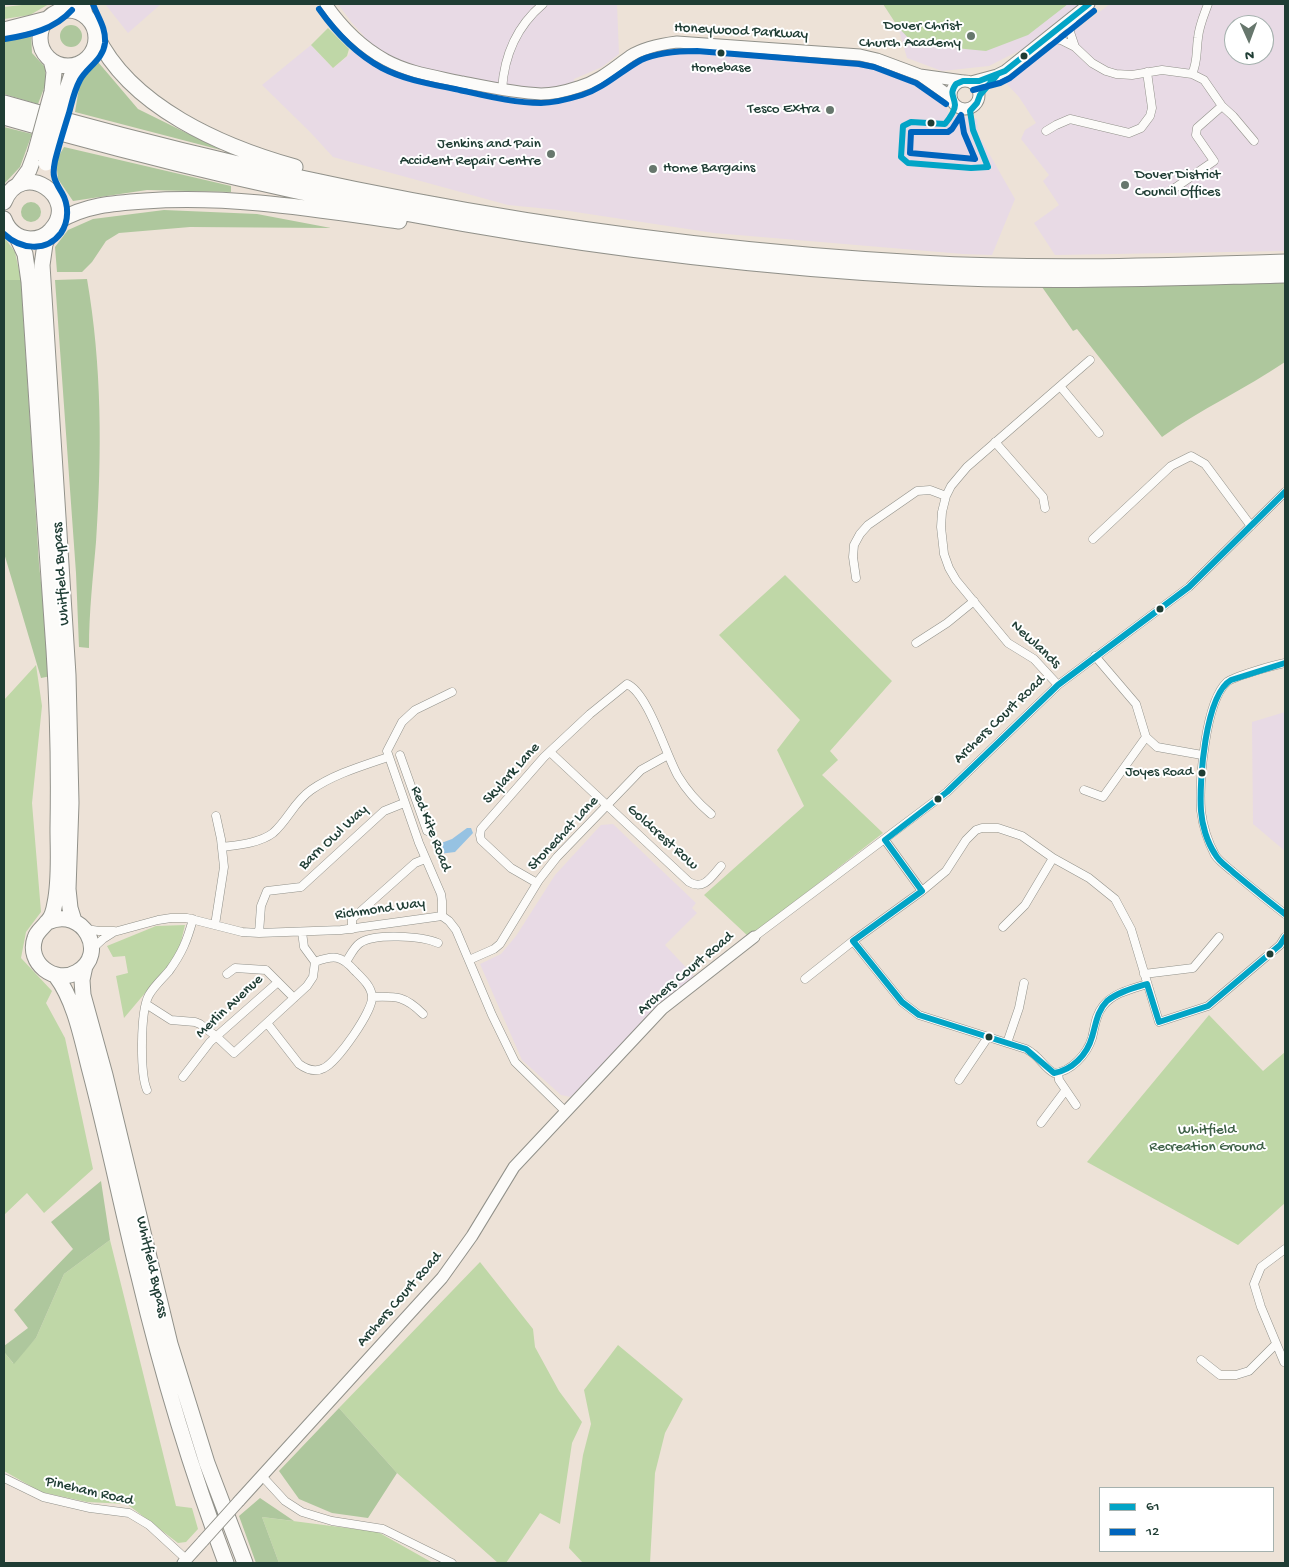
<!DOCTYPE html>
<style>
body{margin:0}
#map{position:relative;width:1289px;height:1567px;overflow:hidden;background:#ede2d7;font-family:"Gochi Hand",sans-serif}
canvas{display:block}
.frame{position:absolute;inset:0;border:5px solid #1f3d34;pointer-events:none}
.legend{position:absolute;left:1099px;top:1487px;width:175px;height:65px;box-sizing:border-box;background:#fff;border:1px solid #a5b1ae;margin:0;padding:6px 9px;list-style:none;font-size:15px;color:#1f3d34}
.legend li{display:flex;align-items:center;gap:10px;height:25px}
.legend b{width:25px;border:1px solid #a5b1ae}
.north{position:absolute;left:1224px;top:15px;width:50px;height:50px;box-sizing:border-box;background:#fff;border:1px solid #a5b1ae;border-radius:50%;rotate:178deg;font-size:14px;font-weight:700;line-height:20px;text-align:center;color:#1f3d34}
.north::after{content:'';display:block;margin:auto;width:18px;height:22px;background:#67776d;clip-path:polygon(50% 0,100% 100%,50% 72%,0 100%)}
</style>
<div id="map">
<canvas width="1289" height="1567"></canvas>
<div class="frame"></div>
<ul class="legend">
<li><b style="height:6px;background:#02a4c6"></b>61</li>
<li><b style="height:6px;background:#0065bd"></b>12</li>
</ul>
<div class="north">N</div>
</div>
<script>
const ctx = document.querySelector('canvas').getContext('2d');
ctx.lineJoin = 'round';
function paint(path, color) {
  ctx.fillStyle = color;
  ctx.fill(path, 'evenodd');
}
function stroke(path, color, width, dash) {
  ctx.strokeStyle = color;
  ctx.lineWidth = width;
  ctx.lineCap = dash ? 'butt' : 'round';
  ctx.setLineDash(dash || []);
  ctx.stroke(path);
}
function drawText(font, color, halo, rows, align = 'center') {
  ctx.font = font + ' "Gochi Hand",sans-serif';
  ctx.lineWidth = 4;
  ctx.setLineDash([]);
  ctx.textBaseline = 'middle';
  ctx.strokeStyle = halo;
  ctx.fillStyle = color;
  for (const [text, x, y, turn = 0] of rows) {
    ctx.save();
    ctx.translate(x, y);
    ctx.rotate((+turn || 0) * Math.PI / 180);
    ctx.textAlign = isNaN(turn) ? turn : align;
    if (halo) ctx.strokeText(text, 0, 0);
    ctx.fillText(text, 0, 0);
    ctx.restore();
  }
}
const built = new Path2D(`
 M105,4H161L128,33Z
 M338,4H617L619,54L602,67L574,79L578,96L601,87L625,71L631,56L662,44L827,52L895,66L939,92L949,113L977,119L978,134L1015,199L992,255L963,254L714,233L569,211L508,205L333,157L310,132L262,85L311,45L333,68L348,56L364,36L352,23Z
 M883,4H1082L1030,45L989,66L942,71L907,58L898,27Z
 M1110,4H1285V251L1055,255L1034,223L1059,205L1043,181L1049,175L1021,139L1025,130L1036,123L1019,97L1005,82ZM1234,25H1264V55H1234Z
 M1285,712V851L1253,824L1252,722Z
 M613,824L696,903L692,908L697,913L665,945L694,976L571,1097L561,1095L522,1060L480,964L501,954L516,936L555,875L601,825Z`);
const green = new Path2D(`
 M31,4H49L30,15L4,19V7Z
 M883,4H1068L1028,35L986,51L924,45L912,42L898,27Z
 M328,28L349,49L347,56L333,68L311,45Z
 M4,237L15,252L21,280H4Z
 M785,575L892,681L830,751L838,760L822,775L883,833L749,937L704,895L804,806L777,750L800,720L719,635Z
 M36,665L42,706L32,803L41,912L26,932L21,958L52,991L46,1003L65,1038L93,1169L44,1213L27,1193L4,1215V700Z
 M185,925L178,954L124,1018L116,976L128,973L125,956L113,957L107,946L156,926Z
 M1209,1015L1263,1071L1285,1052V1203L1238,1245L1087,1162Z
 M110,1240L176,1506L192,1508L198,1529L186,1542L178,1543L127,1504L87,1502L41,1492L4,1471V1352L13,1363L36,1338L64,1274Z
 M480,1262L533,1329L535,1347L559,1391L582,1422L572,1443L560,1524L540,1513L506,1563H498L397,1473L339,1408Z
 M618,1345L683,1399L665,1433L655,1473L650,1563H583L569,1548L583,1455L591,1424L584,1390Z
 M262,1517L378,1532L433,1563H279Z`);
const forest = new Path2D(`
 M60 36a11 11 0 1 1 22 0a11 11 0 1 1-22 0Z
 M31,31L32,53L45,67L46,83L38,104L4,94V36Z
 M98,62L138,109L221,150L75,112L80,82Z
 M4,127L32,134L20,167L4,184Z
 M64,147L231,186V192L147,190L73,201L58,179L56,161Z
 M21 212a10 10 0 1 1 20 0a10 10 0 1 1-20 0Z
 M164,210L257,214L331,228L190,227L119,233L106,241L92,262L82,272H57L55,247L68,230L93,219Z
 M87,279C102,365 102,454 96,542C93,577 89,612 89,648L79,647L76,573L55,280Z
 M4,280H21L39,564L51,676L41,678L4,553Z
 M1285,280V362C1245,389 1201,409 1162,437L1077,329L1073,331L1042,287L1125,286Z
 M101,1181L110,1240L64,1274L36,1338L14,1364L4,1352V1346L28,1328L14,1310L73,1249L51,1222Z
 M339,1408L397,1473L368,1518L332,1513L299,1499L279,1471Z
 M260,1498L294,1521L262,1517L279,1563H256L239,1516Z`);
const water = new Path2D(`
 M467,828H471L473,833L455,852L439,854L434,851L436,845L452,839Z`);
const street = new Path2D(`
 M1073,17L1070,32L1075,47
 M1046,38L1061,40L1075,47L1092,63L1106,71L1116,74L1132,75L1162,70L1192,74L1204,80L1222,106L1233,116L1254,141
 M1192,74C1198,61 1196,51 1198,38C1199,26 1204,15 1208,4
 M502,90C504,55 517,26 543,4
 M1046,131L1056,125L1070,119L1129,133L1141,128L1150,116L1152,108L1147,72
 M1169,192L1214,161L1196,135L1197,128L1222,106
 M1060,386L1099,433
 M995,442L1043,497L1045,508
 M1093,539L1171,466L1191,456L1205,464L1251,526
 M856,578L853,557L854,545L860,534L868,525L917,491L930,490L946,496
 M916,643L947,623L974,601
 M1095,656L1136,704L1146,737L1157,747L1202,755
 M1285,663C1274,665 1235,676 1227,682C1205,702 1199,782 1201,811C1203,826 1208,842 1215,855C1219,861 1226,866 1232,871C1249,886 1267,900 1285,914
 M1058,685L1034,659L1008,643L956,580L949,568L944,554L941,527L942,512L946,496L951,486L967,467L1090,360
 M550,752L689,882C704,891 712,876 721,866
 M400,755L427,831
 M1084,790L1103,797L1146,737
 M885,840L922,891
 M222,847C238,845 260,843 273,833C288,820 294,802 311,790C334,774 362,766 388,757
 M537,883L511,868L481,840L480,835L481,829L544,757L590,714L627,684C648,693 666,755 678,776C687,791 698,803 711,814
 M442,916V901L441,894L419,843L387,751L402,722L415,710L452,692
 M215,925L224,867L221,839L216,816
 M1003,927L1025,905L1053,858
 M86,929L99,931H114
 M352,929V919L415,863L425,859
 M259,933L261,906L267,891L301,887L384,811L404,803
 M754,937L947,792L1058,685L1189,587L1285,492
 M853,941L902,1002L919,1015L1026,1049C1040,1056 1043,1067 1054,1073C1071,1072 1087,1054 1092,1038C1095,1027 1095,1016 1103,1006C1113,993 1131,989 1147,984
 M92,949L103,939L114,932L158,920L171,918H187L242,932L259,933L341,930L442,916L449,921L456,930L492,1015L515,1062L565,1111
 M469,960L494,949L500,944L539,880L557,857L641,770L668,755
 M346,962C350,956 354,947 360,943C375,933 422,936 438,943
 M227,974L235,968L266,970L294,998
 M1144,974L1193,968L1219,937
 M805,979L853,941L922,891L946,871L966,840L976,830L982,828H998L1022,836L1053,858L1089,878L1115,899L1131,929L1159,1022L1208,1006L1280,945L1285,937
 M372,997C397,996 405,996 423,1014
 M146,1004L171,1020L195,1022L200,1024L217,1037L234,1053L307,986L313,977L315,962L304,947L302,932
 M267,1023L299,1064C306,1069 315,1073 324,1068C337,1062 374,1010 372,996C371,986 362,978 355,971C341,955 334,955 315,962
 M1007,1043L1019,1008L1024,983
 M1058,1073L1059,1080L1076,1105
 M183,1077L210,1042L278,982
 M959,1080L988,1037
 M147,1090C140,1074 140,1011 149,995C154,986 162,979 169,971C182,953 187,941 193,919
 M1041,1123L1065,1091
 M1201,1360L1220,1375H1236L1249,1371L1276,1344
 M1284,1362L1261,1307L1254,1284L1261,1267L1285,1249
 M262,1476L285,1501L302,1512L332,1521L383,1529L452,1563
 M4,1478L43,1497L90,1508L129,1513L149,1525L186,1559`);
const secondary = new Path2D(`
 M84,4L88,17
 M326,4C342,27 362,47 386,60C410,73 436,76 462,82C488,87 515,93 541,94C554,94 566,91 578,87C599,81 613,68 630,56C644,47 661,44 677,42L860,55L877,59L920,75L963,81
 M61,10L65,4
 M920,75L951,97
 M951 95a14 14 0 1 1 28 0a14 14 0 1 1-28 0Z
 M971,82L997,75L1005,71L1089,4
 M239,1501L442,1278L472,1236L514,1167L662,1009L754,937
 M183,1563L203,1541`);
const highway = new Path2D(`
 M40 38a28 28 0 1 1 56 0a28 28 0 1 1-56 0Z
 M4,30L47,19
 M96,35C130,107 223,147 295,167
 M51,60L54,72L52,92
 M65,95L71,77L80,63
 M4,103C302,189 610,246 920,263C1042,270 1164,266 1285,262
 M4,117C302,203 610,259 920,276C1042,283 1164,278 1285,275
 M18,185L29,170L35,154
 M4,202C22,157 81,198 51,230C46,236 38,239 30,239C17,238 8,230 4,219
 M57,222C84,205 114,203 145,201C231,195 314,209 399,221
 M52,229L45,244L42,265L68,675L71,803L68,889L70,908L74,921
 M16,235L25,254L29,282C37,405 45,527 54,650C58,710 59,769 58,829C58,853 60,879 55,903C54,909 52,918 47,922C43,928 37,931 35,938C26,963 55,985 77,972C109,954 83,906 48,922
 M85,966L82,980L83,995L105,1075L170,1344L207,1463L245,1563
 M56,976C75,1001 82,1040 90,1071C108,1139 122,1209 139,1277C162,1374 191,1470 226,1563`);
const secondaryBridge = new Path2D(`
 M203,1541L239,1501`);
const highwayBridge = new Path2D(`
 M35,154L52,92
 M46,163L65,95`);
const bus1 = new Path2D(`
 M997,75L980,95L977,103L970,111L973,130L988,167L971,168L908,163L901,157L903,126L911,122L945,124C949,119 955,111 955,105C954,95 949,94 956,84L963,81H979L1005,71L1089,4
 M1285,492L1189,587L1058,685L947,792L885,840L922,891L853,941L902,1002L919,1015L1026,1049L1054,1073C1072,1070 1087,1055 1092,1037C1096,1024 1097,1011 1107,1001C1118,992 1134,988 1147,984L1159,1022L1208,1006L1280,945L1285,937
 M1285,663L1231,680C1205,695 1199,782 1201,811C1202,825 1207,842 1215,854C1219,862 1228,867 1234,873C1251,887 1268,901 1285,914`);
const bus2 = new Path2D(`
 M319,9C336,33 356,54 382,68C405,80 430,84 455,89C483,95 512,103 541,103C555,103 569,99 582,95C604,88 621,71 641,60C658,52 678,51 697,51L859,64L874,67L916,83L946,104
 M5,39C30,35 55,29 72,10
 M973,90L1000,83L1010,78L1094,11
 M961,115L964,133L975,159L910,153L911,132H948L952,129Z
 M4,234C20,249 46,253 61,233C69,221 69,205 62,193C59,188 55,182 54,176C53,171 54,166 55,161C59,145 64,129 69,113C72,102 74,91 80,80C87,67 103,60 105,43C106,27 98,18 93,4`);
const markers = [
 [971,36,5,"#67776d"],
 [721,53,4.5,"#1f3d34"],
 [1024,56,4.5,"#1f3d34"],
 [830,110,5,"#67776d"],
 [931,123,4.5,"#1f3d34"],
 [551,154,5,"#67776d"],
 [653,169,5,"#67776d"],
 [1125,185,5,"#67776d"],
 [1160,609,4.5,"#1f3d34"],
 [1202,773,4.5,"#1f3d34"],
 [938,799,4.5,"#1f3d34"],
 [1270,954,4.5,"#1f3d34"],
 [989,1037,4.5,"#1f3d34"]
];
const busNames = [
 ["Homebase",721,69],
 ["Joyes Road",1193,773,"right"]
];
const poiNames = [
 ["Dover Christ",961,27],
 ["Church Academy",961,44],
 ["Tesco Extra",820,110],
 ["Jenkins and Pain",541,145],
 ["Accident Repair Centre",541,162],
 ["Home Bargains",663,169,"left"],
 ["Dover District",1135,176,"left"],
 ["Council Offices",1135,193,"left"]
];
const streetNames = [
 ["Honeywood Parkway",741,32,3],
 ["Whitfield Bypass",62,574,-94],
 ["Newlands",1035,645,43],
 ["Archers Court Road",1000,720,-44],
 ["Skylark Lane",512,774,-48],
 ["Red Kite Road",430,829,69],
 ["Stonechat Lane",564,834,-47],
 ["Barn Owl Way",334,838,-43],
 ["Goldcrest Row",662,838,42],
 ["Richmond Way",380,910,-8],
 ["Archers Court Road",686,974,-40],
 ["Merlin Avenue",230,1007,-43],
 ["Whitfield Bypass",151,1267,77],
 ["Archers Court Road",400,1300,-49],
 ["Pineham Road",89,1492,13]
];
const parkNames = [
 ["Whitfield",1207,1131],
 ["Recreation Ground",1207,1148]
];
paint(built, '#e8dae5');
paint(green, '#bfd7a7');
paint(forest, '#aec79d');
paint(water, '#96c2e2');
stroke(street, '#91918a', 9);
stroke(secondary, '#91918a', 13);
stroke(highway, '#91918a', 17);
stroke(street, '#fcfbf9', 8);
stroke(secondary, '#fcfbf9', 11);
stroke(highway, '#fcfbf9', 15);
stroke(secondaryBridge, '#91918a', 13, []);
stroke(highwayBridge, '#91918a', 17, []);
stroke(secondaryBridge, '#fcfbf9', 11);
stroke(highwayBridge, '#fcfbf9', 15);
stroke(bus1, '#02a4c6', 6);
stroke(bus2, '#0065bd', 6);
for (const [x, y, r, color] of markers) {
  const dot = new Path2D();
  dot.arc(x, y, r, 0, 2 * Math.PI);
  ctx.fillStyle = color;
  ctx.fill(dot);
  stroke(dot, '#fff', 2);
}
drawText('14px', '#1f3d34', '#fff', busNames);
drawText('15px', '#1f3d34', '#fff', poiNames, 'right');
drawText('15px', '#1f3d34', '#fff', streetNames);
drawText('15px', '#3e6147', '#fff', parkNames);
</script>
